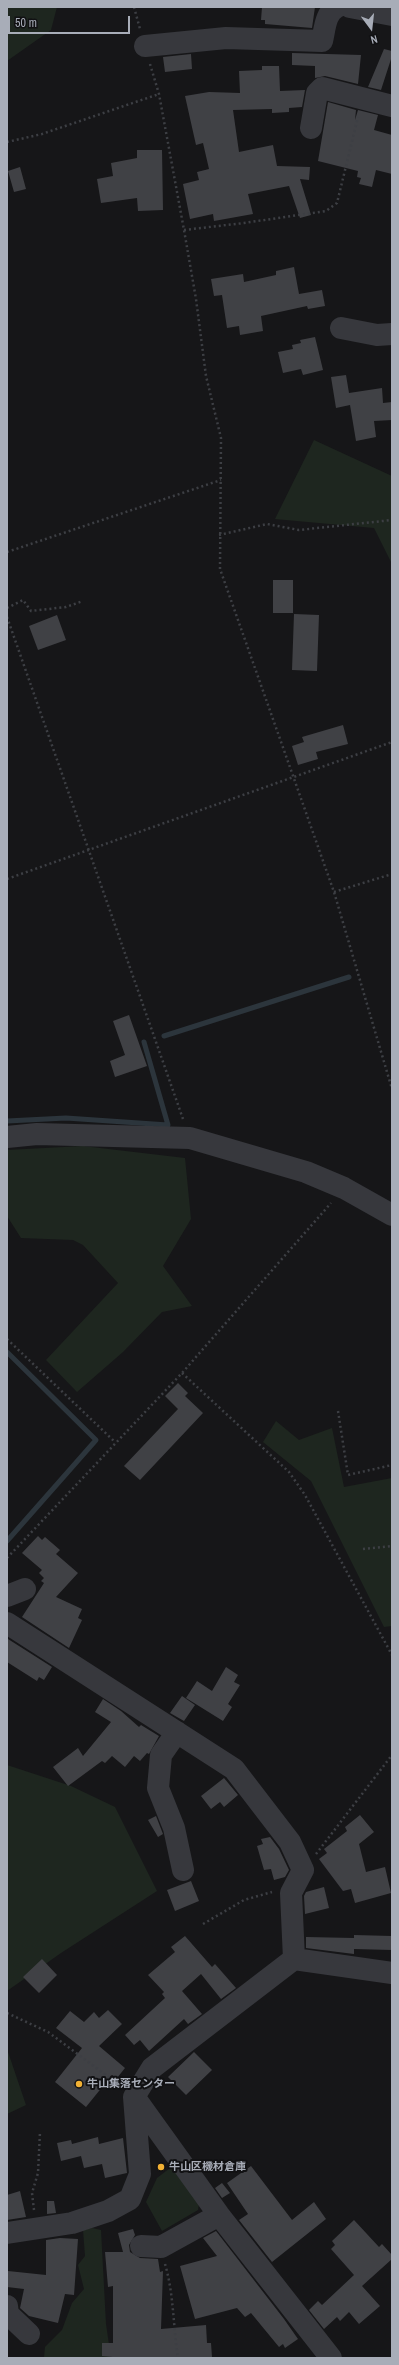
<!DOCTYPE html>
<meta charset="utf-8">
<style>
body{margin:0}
#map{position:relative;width:399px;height:2365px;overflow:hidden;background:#161618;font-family:"Archivo Narrow",sans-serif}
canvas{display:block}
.frame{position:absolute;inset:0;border:8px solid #a8adb8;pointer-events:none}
.north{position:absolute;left:351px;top:8px;width:40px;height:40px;-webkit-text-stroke:3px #111113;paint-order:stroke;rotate:165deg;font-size:11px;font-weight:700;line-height:16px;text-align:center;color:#a8adb8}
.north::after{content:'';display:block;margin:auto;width:14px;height:18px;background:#a8adb8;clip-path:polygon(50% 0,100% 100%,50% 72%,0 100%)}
.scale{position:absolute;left:8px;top:16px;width:122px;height:18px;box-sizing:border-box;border:2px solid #a8adb8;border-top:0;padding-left:5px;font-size:12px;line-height:14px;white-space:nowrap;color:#a8adb8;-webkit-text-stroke:3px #111113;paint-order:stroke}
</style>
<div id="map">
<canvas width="399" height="2365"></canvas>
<div class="frame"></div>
<div class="north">N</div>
<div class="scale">50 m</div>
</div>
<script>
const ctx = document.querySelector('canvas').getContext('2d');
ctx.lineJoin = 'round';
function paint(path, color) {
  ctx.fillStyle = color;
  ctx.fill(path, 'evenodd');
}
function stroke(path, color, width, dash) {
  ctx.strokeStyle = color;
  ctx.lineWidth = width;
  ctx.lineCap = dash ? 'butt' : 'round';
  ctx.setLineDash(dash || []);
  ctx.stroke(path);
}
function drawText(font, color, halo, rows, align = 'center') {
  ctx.font = font + ' "Archivo Narrow","Noto Sans JP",sans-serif';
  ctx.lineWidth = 4;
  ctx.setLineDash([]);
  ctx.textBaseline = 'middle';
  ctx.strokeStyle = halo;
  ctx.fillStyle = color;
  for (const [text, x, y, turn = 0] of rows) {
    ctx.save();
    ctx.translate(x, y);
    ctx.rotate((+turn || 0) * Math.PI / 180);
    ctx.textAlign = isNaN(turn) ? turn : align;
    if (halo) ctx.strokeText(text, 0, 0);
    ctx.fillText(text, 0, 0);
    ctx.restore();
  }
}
const green = new Path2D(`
 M7,7H57L51,30L7,61Z
 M314,440L392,476V564L374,528L275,519Z
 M83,1146L185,1158L191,1219L163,1266L192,1306L162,1312L123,1352L77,1392L46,1360L118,1283L83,1245L73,1240L21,1238L7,1216V1150Z
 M276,1421L299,1440L332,1428L344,1487L392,1478V1626L384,1627L311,1481L263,1442Z
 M7,1765L71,1786L115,1807L157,1891L61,1953L7,1991Z
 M7,2049L26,2105L7,2114Z
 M174,2165L199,2204L198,2210L162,2231L146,2202L157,2178Z
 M92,2228L101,2230L106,2324L111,2358H44L45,2347L62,2330L72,2303L84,2289L78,2265L85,2256L83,2230Z`);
const stream = new Path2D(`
 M164,1036L349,977
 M7,1121L66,1118L168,1125L144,1042
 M7,1352L96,1440L7,1541`);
const building = new Path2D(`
 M262,7H315L312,28L265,24V20H261Z
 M384,49L392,51V56L381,90L368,87Z
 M292,53L361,55L358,84L325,76L315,78V66L292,65Z
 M191,54L192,69L165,72L163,57Z
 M262,66H279L280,91L305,90L302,107L289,108V112L272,113V109L233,110L239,152L273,145L277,166L310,167L309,180L300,179L311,215L300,218L289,186L248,194L253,214L214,221L213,214L190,219L183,184L199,180L197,172L209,169L203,143L196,145L185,96L209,92L240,93L239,71L262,70Z
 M328,102L356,110L355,120L358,110L378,115L374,130L392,135V174L376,170L372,187L359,184L361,178L357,177L358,171L318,161Z
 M137,150H162L163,210L138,211L137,198L101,203L97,179L113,176L111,163L137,158Z
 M20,167L26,189L14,192L8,171Z
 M294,267L299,294L322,290L325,306L308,309L307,306L261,316L263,331L240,335L239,326L227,328L222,295L214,296L211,279L243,274L244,282L276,275V271Z
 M315,337L323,370L303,375L301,369L283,373L278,352L293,349L292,345L301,343L300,340Z
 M346,375L349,393L382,388L383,403L392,402V420L374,421L376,437L356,441L350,405L336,408L331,377Z
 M273,580H293V613H273Z
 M294,614L319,615L317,671L292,670Z
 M57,615L66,640L38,650L29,626Z
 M343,725L348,744L316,752L318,759L298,765L292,746L304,742L302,737Z
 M129,1015L147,1066L115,1077L110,1061L125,1055L113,1021Z
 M178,1383L188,1393L185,1396L203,1413L140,1480L124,1466L178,1409L165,1396Z
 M38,1536L42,1540L45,1537L60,1550L56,1554L78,1573L56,1597L82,1609L78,1618L82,1620L69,1648L22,1617L44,1583L41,1581L44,1578L39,1573L42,1570L22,1553Z
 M8,1639L52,1667L44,1680L39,1677L37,1681L7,1662Z
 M226,1667L238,1675L234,1682L240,1685L228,1704L232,1707L223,1721L186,1698L197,1681L212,1691Z
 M182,1696L195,1705L184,1721L170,1713Z
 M103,1699L121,1711L139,1727L141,1725L159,1736L149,1754L147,1753L140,1761L134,1756L125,1767L112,1756L105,1763L102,1761L68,1786L53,1767L78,1748L83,1756L111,1722L95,1712Z
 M224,1778L238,1795L224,1807L220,1802L211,1809L201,1796Z
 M360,1815L374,1832L359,1844L366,1872L385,1867L391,1893L355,1903L351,1889L343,1891L319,1859L327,1853L324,1849L347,1831L345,1827Z
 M156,1816L163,1834L158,1837L148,1820Z
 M270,1837L279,1849L289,1870L285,1877L274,1880L271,1869L264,1870L257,1846L263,1844L261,1839Z
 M191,1881L199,1901L175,1911L167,1890Z
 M324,1887L329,1908L305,1914L304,1896L306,1892Z
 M354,1935L392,1936V1950L354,1949V1954L306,1948V1937L354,1938Z
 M185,1936L212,1967L215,1964L236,1988L221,1999L201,1974L182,1991L202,2014L188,2024L184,2019L149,2051L140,2040L134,2045L125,2035L165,1998L162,1994L164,1992L148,1975L175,1952L171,1947Z
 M42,1959L57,1975L39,1993L23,1977Z
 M108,2010L122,2024L99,2046L125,2068L117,2078L112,2075L86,2107L55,2082L82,2048L56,2028L70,2011L84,2022L94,2012L99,2018Z
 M194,2052L212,2070L186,2095L168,2077Z
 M98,2137L99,2144L123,2138L127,2173L105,2178L102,2164L84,2168L81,2156L61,2161L57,2143L71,2140L72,2144Z
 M251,2166L292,2220L314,2202L326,2219L272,2262L239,2220L248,2214L227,2183Z
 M222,2183L230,2193L222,2198L215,2188Z
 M20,2191L26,2217L7,2220V2195Z
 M47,2201H54L56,2213L47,2214Z
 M354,2220L379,2247L382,2244L392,2255V2259L362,2286L380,2306L359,2324L349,2312L340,2321L337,2317L324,2329L309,2310L318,2301L322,2305L354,2275L331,2249L335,2245L332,2241Z
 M133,2229L135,2235L129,2245L130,2252L140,2258L158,2259L160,2272L163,2271L161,2329L206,2325L207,2343H211L212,2357L123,2358L102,2356V2343H113V2286L108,2287L105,2252H123L118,2233Z
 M216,2231L284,2319L298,2339L285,2348L283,2344L279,2347L251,2313L245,2317L237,2308L195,2319L180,2266L217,2256L203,2238Z
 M60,2238L78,2239L74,2295L65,2294L58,2323L29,2316L20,2308L24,2289L7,2287V2279L8,2271L46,2275V2240Z`);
const path = new Path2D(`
 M134,7L140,29
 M150,64L159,94L184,230L196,299L206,376L221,438L220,569L334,892L392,1089
 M7,142L42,134L159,94
 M184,230L244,223L326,211L337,203L358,117
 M219,535L267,524L299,530L392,520
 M7,552L221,480
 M7,608L23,600L31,611L66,607L83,601
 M7,617L183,1119
 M7,879L392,742
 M334,892L392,874
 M7,1339L115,1442
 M182,1373L289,1472L305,1495L392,1655
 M338,1411L348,1475L392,1465
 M363,1549L392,1546
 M7,1558L182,1373L331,1203
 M316,1854L392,1755
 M203,1924L244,1900L272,1892
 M7,2013L48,2032L119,2085
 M34,2210L32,2193L38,2173L40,2132
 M165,2264C174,2294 173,2327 178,2358`);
const minor = new Path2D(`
 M350,7L392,15
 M145,46L226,38L322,41C325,29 325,13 337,7
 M311,128L317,93L322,88L392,106
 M341,328L377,335L392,334
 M7,1137L37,1134L190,1138L306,1172L344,1188L392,1215
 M7,1596L25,1589
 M7,1623L234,1769L290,1842L303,1870L291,1893L294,1959
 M177,1732L161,1755L158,1788L174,1828L183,1870
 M135,2098L219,2215L331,2358
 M7,2233L72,2223L108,2211L130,2199L140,2174L134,2097L152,2068L294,1959L392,1973
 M141,2246L161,2247L219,2215
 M7,2306L8,2314L29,2334`);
const markers = [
 [79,2084,4,"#f2b134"],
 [161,2167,4,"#f2b134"]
];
const poiNames = [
 ["牛山集落センター",87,2084],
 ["牛山区機材倉庫",169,2167]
];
paint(green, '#1e261f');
stroke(stream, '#2c353c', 5);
paint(building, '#404145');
stroke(path, '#3d3f44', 2.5, [2, 3]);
stroke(minor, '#37383d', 22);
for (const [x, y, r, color] of markers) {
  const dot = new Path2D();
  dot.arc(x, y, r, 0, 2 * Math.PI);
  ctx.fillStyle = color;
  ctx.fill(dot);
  stroke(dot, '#111113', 1.5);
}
drawText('bold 11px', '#a8adb8', '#111113', poiNames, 'left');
</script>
